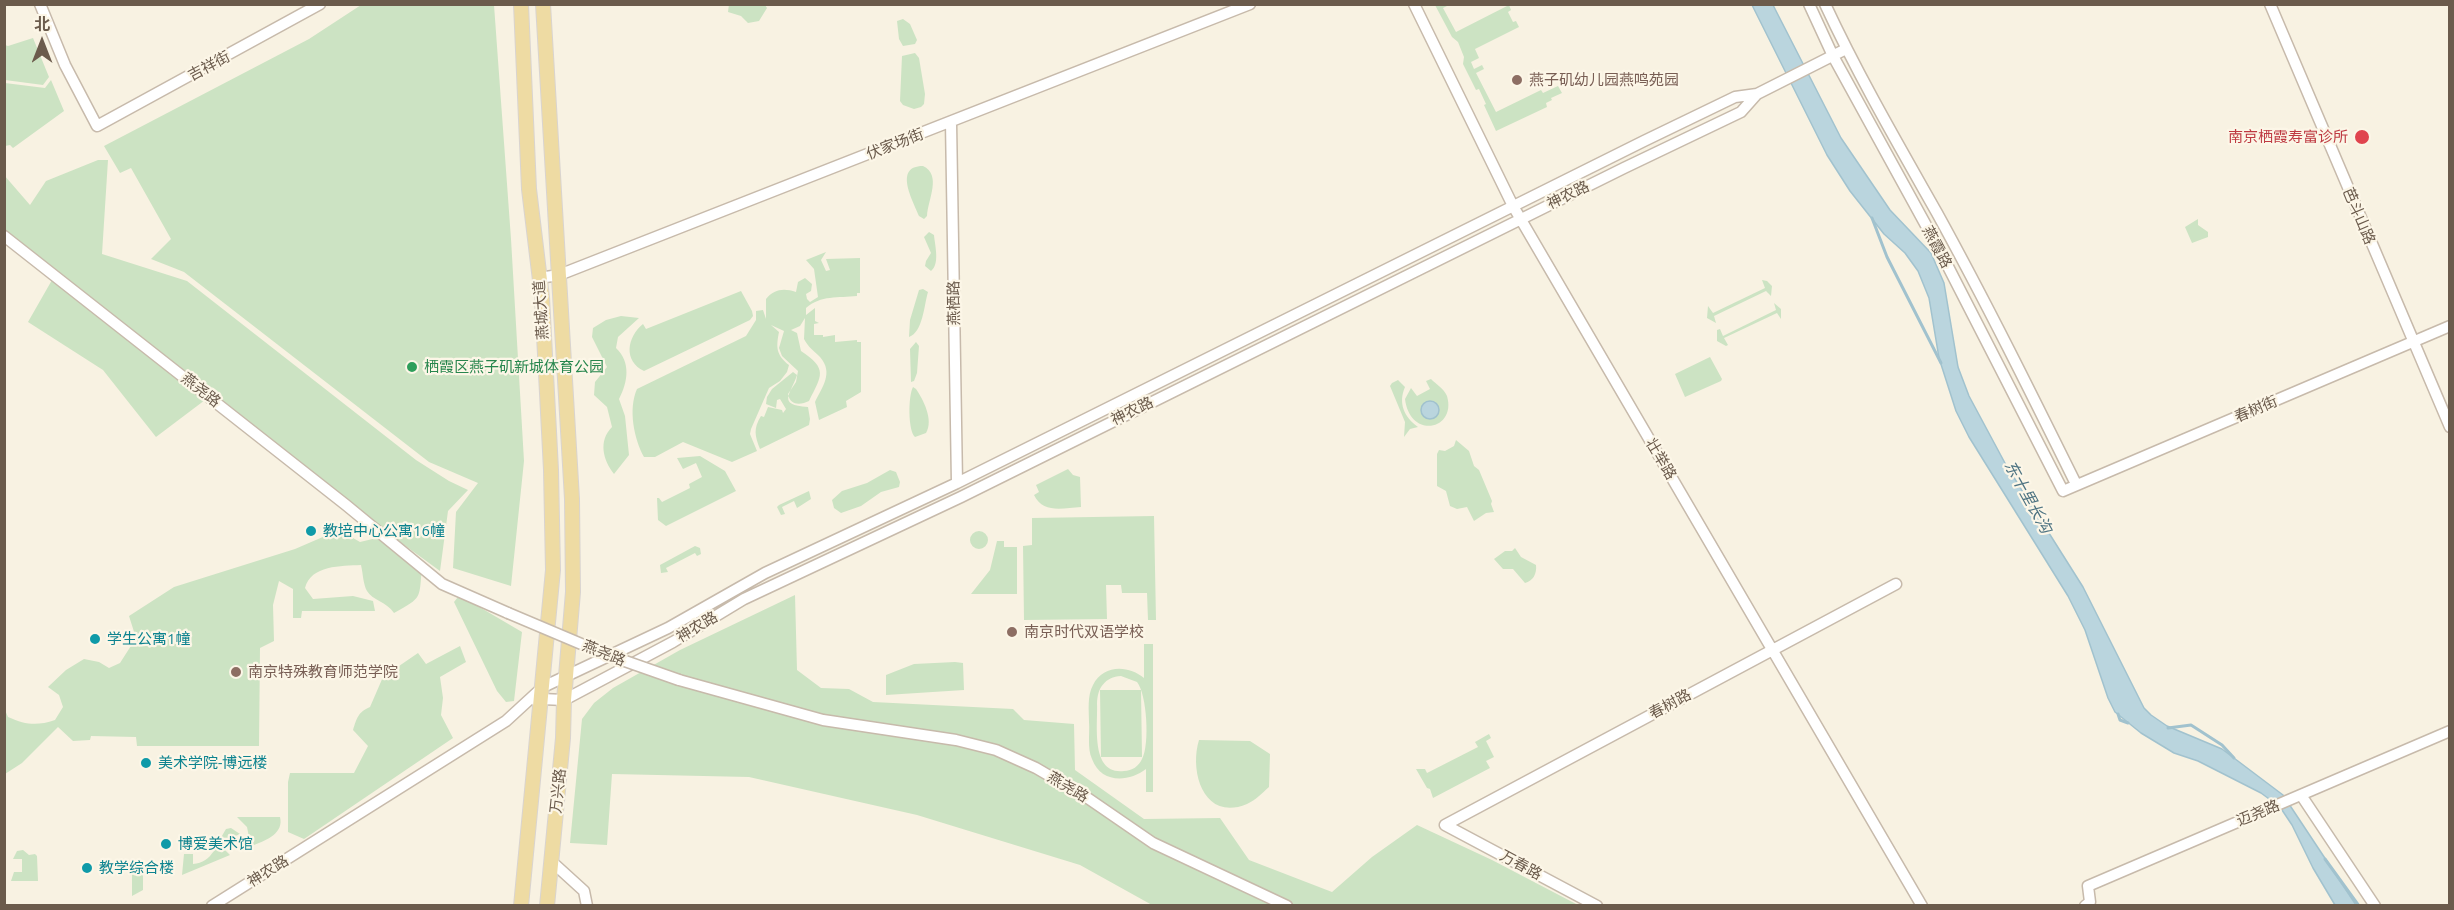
<!DOCTYPE html>
<meta charset="utf-8">
<style>
body{margin:0}
#map{position:relative;width:2454px;height:910px;overflow:hidden;background:#f8f2e2;font-family:Ubuntu,"Noto Sans SC",sans-serif}
canvas{display:block}
.frame{position:absolute;inset:0;border:6px solid #6b5b4c;pointer-events:none}
.north{position:absolute;left:12px;top:12px;width:60px;height:60px;-webkit-text-stroke:4px #fcf6e7;paint-order:stroke;rotate:0deg;font-size:16px;font-weight:700;line-height:24px;text-align:center;color:#6b5b4c}
.north::after{content:'';display:block;margin:auto;width:21px;height:27px;background:#6b5b4c;clip-path:polygon(50% 0,100% 100%,50% 72%,0 100%)}
</style>
<div id="map">
<canvas width="2454" height="910"></canvas>
<div class="frame"></div>
<div class="north">北</div>
</div>
<script>
const ctx = document.querySelector('canvas').getContext('2d');
ctx.lineJoin = 'round';
function paint(path, color) {
  ctx.fillStyle = color;
  ctx.fill(path, 'evenodd');
}
function stroke(path, color, width, dash) {
  ctx.strokeStyle = color;
  ctx.lineWidth = width;
  ctx.lineCap = dash ? 'butt' : 'round';
  ctx.setLineDash(dash || []);
  ctx.stroke(path);
}
function drawText(font, color, halo, rows, align = 'center') {
  ctx.font = font + ' Ubuntu,"Noto Sans SC",sans-serif';
  ctx.lineWidth = 4.5;
  ctx.setLineDash([]);
  ctx.textBaseline = 'middle';
  ctx.strokeStyle = halo;
  ctx.fillStyle = color;
  for (const [text, x, y, turn = 0] of rows) {
    ctx.save();
    ctx.translate(x, y);
    ctx.rotate((+turn || 0) * Math.PI / 180);
    ctx.textAlign = isNaN(turn) ? turn : align;
    if (halo) ctx.strokeText(text, 0, 0);
    ctx.fillText(text, 0, 0);
    ctx.restore();
  }
}
const green = new Path2D(`
 M729,4L765,5L767,8L759,21L748,23L741,16L728,12Z
 M361,5H494L511,239L524,461L511,586L453,568L456,512L478,483L429,462L184,272L151,259L171,239L131,168L120,173L104,146L309,39Z
 M1435,5H1449L1443,8L1456,32L1509,5L1511,10L1508,12L1513,22L1516,21L1519,27L1475,49L1479,58L1471,62L1474,69L1482,65L1484,69L1476,73L1496,112L1541,90L1543,93L1558,86L1562,93L1551,98L1552,100L1546,103L1547,107L1496,131L1484,105L1486,104L1479,89L1476,90L1463,64L1464,57L1458,42L1452,37Z
 M903,19L910,24L917,40L915,44L903,46L899,39L897,21Z
 M33,38L49,77L43,85L5,80V45L8,46Z
 M915,53L919,58L925,94L924,104L921,107L914,109L903,105L900,101L902,56Z
 M51,80L64,111L13,148L10,145L5,146V83L45,88Z
 M98,160H108L102,254L187,281L416,460L449,481L468,490L448,511L440,571L205,400L156,437L103,370L28,322L56,273L5,234L4,175L30,205L46,181Z
 M923,166C942,175 928,199 927,216L924,219L919,216C913,201 893,166 923,166Z
 M2198,219V225L2208,232V237L2192,243L2185,227Z
 M929,232L934,235C935,246 940,264 931,271L925,266L926,261L931,253L924,237Z
 M826,252L821,260L826,271L830,270L826,259L860,258V293H857V296C838,298 821,295 806,308V315L815,308V321L819,323L814,324V335H823V337L835,335V342L857,340V342H861V392L846,401L847,407L819,420L815,402C822,387 834,373 820,357C814,351 808,347 804,339L805,318L800,326L791,330L797,333L801,351C828,369 822,375 809,401C801,405 790,406 788,394L796,382L798,371L782,356L779,348L784,331L771,325L779,332C776,347 776,355 789,365L787,372L780,381L769,388L751,429L750,434L757,451L732,462L683,442L655,457H644C634,439 628,409 637,389L746,336L756,320V311L763,310L766,319V299C774,289 784,288 796,292L798,282L805,278L812,284L811,291L806,294L807,299L810,302L818,297L814,269L806,260Z
 M1762,280L1767,281L1772,286L1771,296L1766,291L1714,316L1716,323L1707,318L1708,306L1713,313L1765,288Z
 M923,289L928,292C924,305 923,332 909,337L910,320L919,290Z
 M741,291L752,311L753,316L750,320L644,371C623,361 627,337 643,324L646,329Z
 M1774,303L1781,309V319L1777,313L1724,338L1728,345L1726,346L1717,341V330L1720,329L1723,336L1776,310Z
 M621,316L639,318L618,337L616,348C631,362 628,382 619,399L625,416L629,455L614,474C603,460 598,441 612,427L607,407L594,395L595,382L607,367L592,337L593,328L606,320Z
 M916,342L919,346L917,373L914,381L911,382L910,349Z
 M1710,357L1722,379L1721,381L1685,397L1675,374Z
 M793,372L797,375C791,394 776,405 808,407L810,419L809,425L760,449C755,436 753,429 761,416L764,417L768,407L782,410L783,413L786,409L780,399L777,400L776,408L766,404L767,397L772,389Z
 M1431,379C1436,384 1444,389 1447,396C1457,430 1410,440 1405,399L1411,388L1417,396L1430,389L1426,381Z
 M1398,380L1405,387C1398,403 1404,417 1418,427L1410,429L1404,437L1405,422L1390,386L1392,383Z
 M913,387L916,389C923,399 934,420 926,433L915,437C908,431 908,396 913,387Z
 M1456,440L1469,451L1474,466L1479,470L1492,501L1491,504L1494,512L1486,513L1474,521L1467,507L1457,509L1450,506L1446,491L1437,486V454L1439,450L1445,451L1454,446Z
 M700,456L725,471L736,491L666,526L658,520L657,498H659L662,502L690,488L689,484L702,477L696,463L683,469L677,458Z
 M1068,469L1073,475L1080,477L1081,507C1063,508 1043,514 1034,495L1039,492L1036,485Z
 M890,470L896,472L900,482L899,487L881,492L861,506L841,513L834,508L832,500L842,491L867,483Z
 M809,491L811,499L797,508L794,501L782,507L785,514L781,515L777,507L779,505Z
 M1154,516L1156,620H1148L1147,593H1122L1121,585H1106L1107,619L1024,620L1023,546L1032,545V518Z
 M339,530L360,542L385,536L422,566C419,599 423,597 394,613C387,602 372,600 367,591C363,584 363,573 361,565C341,566 311,565 305,588L313,599L353,596L373,601L375,611H302L301,618H293V589L279,581L273,605L274,641L260,648L259,746H137L136,737L91,736L90,740L73,741L58,727L22,763L5,774V710L8,717C26,725 37,726 55,720L63,707L59,695L48,687L66,670L84,659L99,662L109,668L120,663L136,638L129,616L174,587L295,549Z
 M970 540a9 9 0 1 1 18 0a9 9 0 1 1-18 0Z
 M997,541H1004V547H1017V594H971L990,570Z
 M695,546L700,548L701,554L697,556L695,553L666,568L668,572L661,573L660,565Z
 M1515,548L1521,557L1536,565C1537,574 1533,581 1525,583L1513,569H1503L1494,559L1505,551H1512Z
 M795,595L797,670L821,688L849,689L873,702L1013,709L1024,720L1074,724L1075,770L1144,819L1220,818L1249,860L1332,892L1372,857L1417,825L1492,860L1578,905H1152L1080,865L917,815L749,777L612,774L607,845L570,843L582,719L594,703L613,688L680,650Z
 M458,597L464,598L522,632L514,701L506,702L497,691L454,602Z
 M1144,644H1153V792H1146V769C1129,782 1101,784 1092,759C1087,748 1090,733 1089,722C1089,710 1087,696 1093,685C1103,664 1129,665 1144,678ZM1121,676L1137,682C1147,694 1150,745 1142,759C1139,766 1132,771 1124,771C1090,775 1098,725 1097,704C1097,688 1105,677 1121,676Z
 M460,646L466,662L440,677L443,698L441,715L453,738L304,839L288,832V782L290,773H354L368,746L353,730C357,718 358,712 370,707L383,677L418,653L426,664Z
 M955,662L963,663L964,690L886,695V675L914,664Z
 M1100,690H1141L1142,757H1101Z
 M1489,734L1491,738L1486,741L1494,757L1486,761L1490,768L1433,798L1430,789L1427,788L1416,769H1425L1427,773L1478,747L1475,742Z
 M1199,740L1250,741L1270,754L1269,787C1262,793 1256,800 1247,804C1204,822 1189,772 1199,740Z
 M237,817H280C284,833 267,840 254,845L250,842L247,827Z
 M231,828L240,834L228,839L225,850L230,855L182,875L184,854H193V864C213,863 217,843 226,829Z
 M23,850L29,855L35,854L37,856L38,881H11L14,872H22V859H13L17,851Z
 M132,869H143V890L132,896Z`);
const water = new Path2D(`
 M1752,5H1773L1841,138L1890,210L1931,253L1944,283L1958,367L1969,396L2006,465L2083,587L2144,708L2151,715L2167,726L2222,749L2283,795L2356,905H2335L2313,868L2292,825L2280,807L2261,793L2198,761L2174,753L2141,733L2115,712L2108,698L2085,630L2068,596L1969,437L1956,411L1939,358L1929,298L1918,271L1905,253L1884,234L1850,191L1827,155Z
 M1421 410a9 9 0 1 1 18 0a9 9 0 1 1-18 0Z`);
const stream = new Path2D(`
 M1872,218L1887,257L1941,363
 M2118,714L2120,720L2128,723
 M2168,728L2191,725L2222,745L2234,758
 M2325,859L2359,906`);
const minor = new Path2D(`
 M40,4L65,65L97,126L320,4
 M1414,4L1513,206L1922,906
 M1809,4L1833,56L1939,249L2063,491L2450,326
 M1825,4C1859,77 1898,144 1937,213C1986,302 2031,393 2076,484
 M2270,4L2450,427
 M951,122L957,483
 M4,236L346,505L442,584L508,613
 M539,278L559,275L1250,4
 M679,680L823,720L956,740L996,750L1036,768L1089,799L1153,843L1287,906
 M537,702L542,699L564,700L673,642L744,599L961,497L1624,168L1741,112L1757,94
 M2301,795L2375,906
 M1445,825L1896,584
 M1445,825L1597,906
 M551,861L584,891L587,906
 M212,906L506,721L543,687L668,628L765,573L957,483L1644,141L1735,97L1757,94L1846,49
 M2085,906L2090,902L2088,886L2450,731`);
const major = new Path2D(`
 M543,4L572,499L573,592L564,700L563,738L547,906
 M521,906L553,570L551,470L542,297L529,189L521,4`);
const minorBridge = new Path2D(`
 M508,613L605,654L679,680`);
const markers = [
 [1517,80,6,"#8d6e63"],
 [2362,137,8,"#e0444e"],
 [412,367,6,"#2e9e5b"],
 [311,531,6,"#0f9aa8"],
 [1012,632,6,"#8d6e63"],
 [95,639,6,"#0f9aa8"],
 [236,672,6,"#8d6e63"],
 [146,763,6,"#0f9aa8"],
 [166,844,6,"#0f9aa8"],
 [87,868,6,"#0f9aa8"]
];
const streetNames = [
 ["吉祥街",209,66,-28],
 ["伏家场街",895,144,-21],
 ["神农路",1568,195,-26],
 ["芭斗山路",2359,216,67],
 ["燕霞路",1937,247,62],
 ["燕栖路",954,303,-91],
 ["燕城大道",541,310,-94],
 ["燕尧路",201,390,38],
 ["春树街",2256,409,-23],
 ["神农路",1132,411,-26],
 ["壮举路",1661,459,59],
 ["神农路",697,627,-31],
 ["燕尧路",604,653,22],
 ["春树路",1670,704,-28],
 ["燕尧路",1068,787,31],
 ["万兴路",558,791,-84],
 ["迈尧路",2258,813,-22],
 ["万春路",1521,865,28],
 ["神农路",268,871,-32]
];
const educationNames = [
 ["燕子矶幼儿园燕鸣苑园",1529,80],
 ["南京时代双语学校",1024,632],
 ["南京特殊教育师范学院",248,672]
];
const healthNames = [
 ["南京栖霞寿富诊所",2348,137]
];
const leisureNames = [
 ["栖霞区燕子矶新城体育公园",424,367]
];
const cultureNames = [
 ["教培中心公寓16幢",323,531],
 ["学生公寓1幢",107,639],
 ["美术学院-博远楼",158,763],
 ["博爱美术馆",178,844],
 ["教学综合楼",99,868]
];
const waterNames = [
 ["东十里长沟",2028,497,61]
];
paint(green, '#cce3c3');
paint(water, '#bad5de');
stroke(water, '#a1c2ce', 1.5);
stroke(stream, '#a1c2ce', 3);
stroke(minor, '#c7baab', 13);
stroke(major, '#d9d4d0', 16);
stroke(minor, '#fff', 10);
stroke(major, '#eedba3', 14);
stroke(minorBridge, '#c7baab', 13, []);
stroke(minorBridge, '#fff', 10);
for (const [x, y, r, color] of markers) {
  const dot = new Path2D();
  dot.arc(x, y, r, 0, 2 * Math.PI);
  ctx.fillStyle = color;
  ctx.fill(dot);
  stroke(dot, '#fcf6e7', 2);
}
drawText('15px', '#6b5b4c', '#fcf6e7', streetNames);
drawText('15px', '#785e54', '#fcf6e7', educationNames, 'left');
drawText('15px', '#be3a42', '#fcf6e7', healthNames, 'right');
drawText('15px', '#27864d', '#fcf6e7', leisureNames, 'left');
drawText('15px', '#0d838f', '#fcf6e7', cultureNames, 'left');
drawText('italic 16px', '#4d7382', '#fcf6e7', waterNames);
</script>
